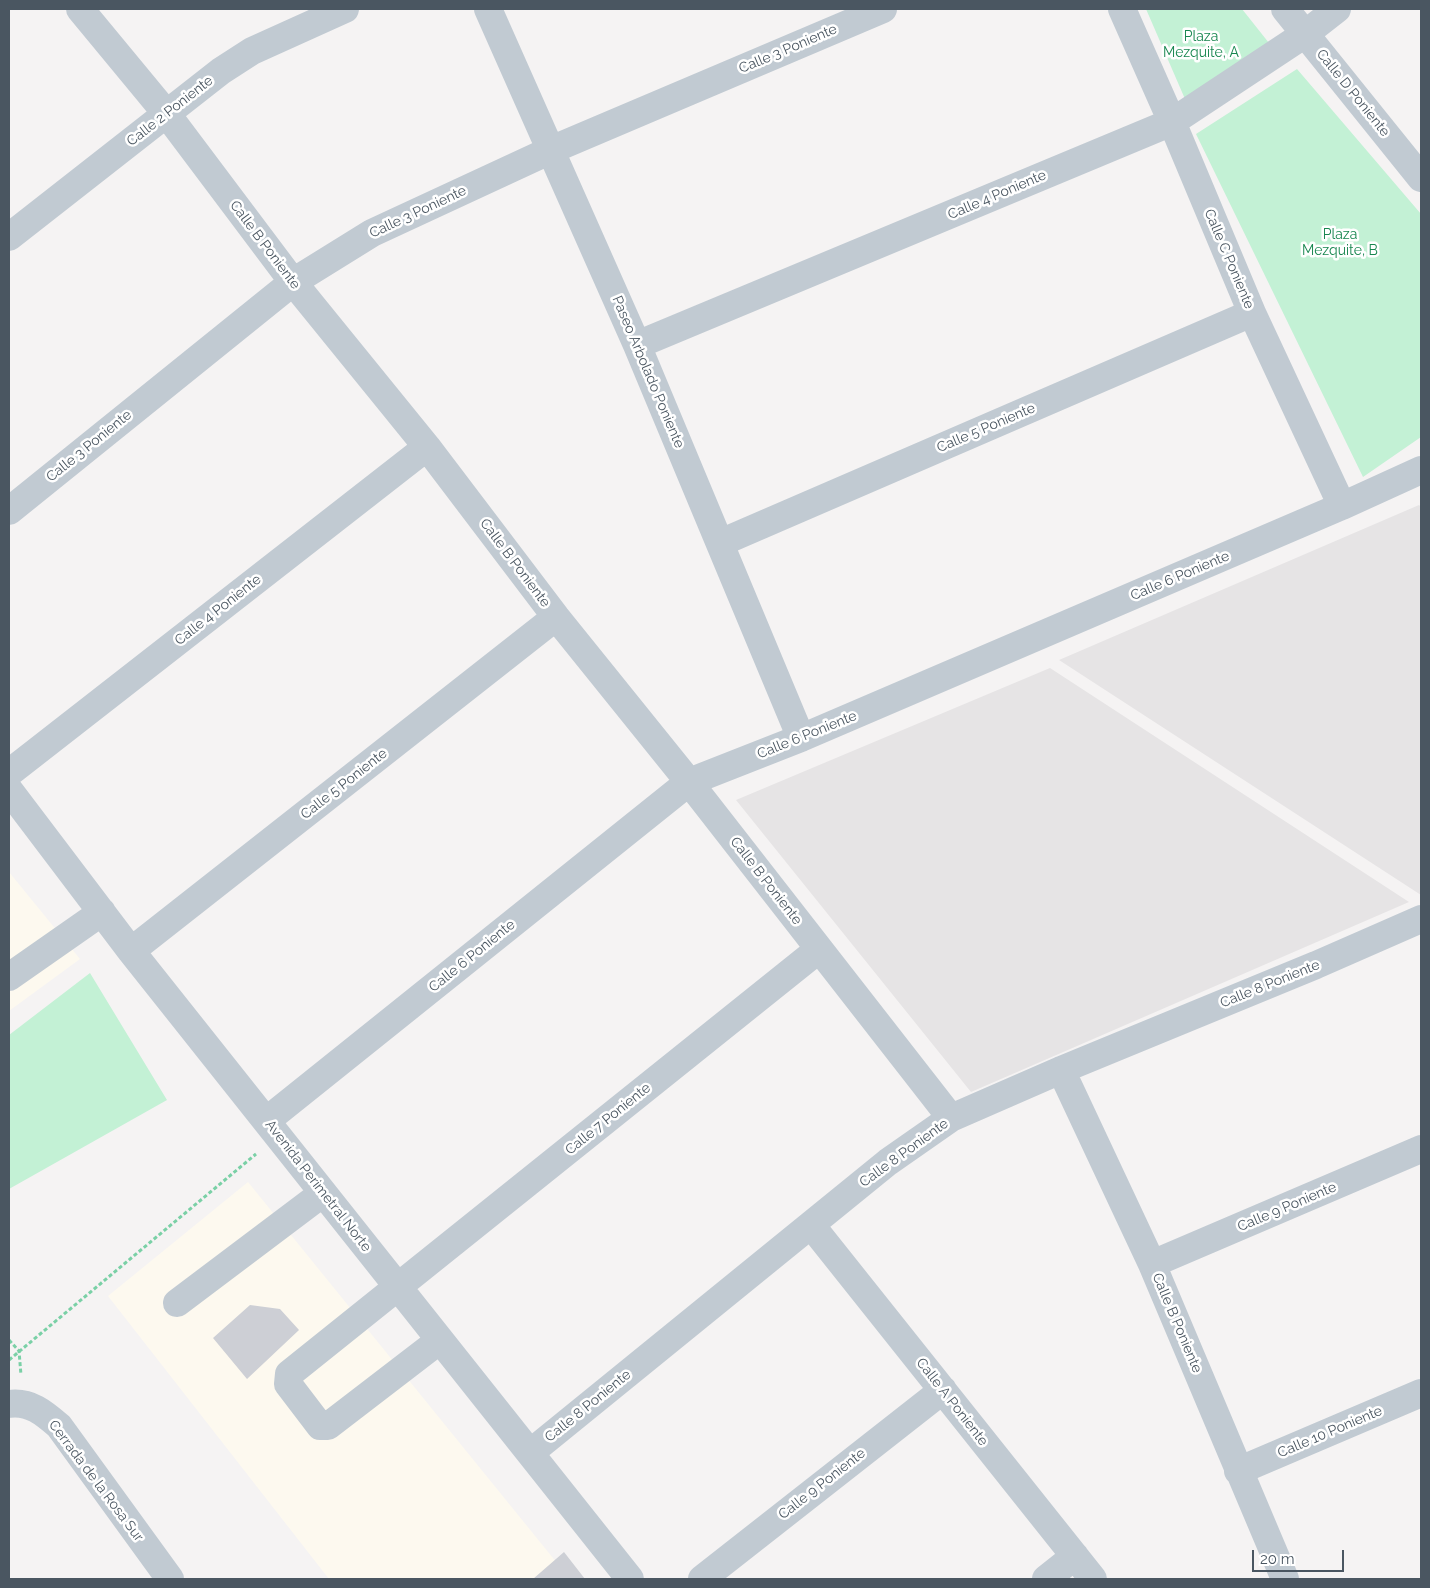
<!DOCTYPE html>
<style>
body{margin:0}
#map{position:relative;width:1430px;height:1588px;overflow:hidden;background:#f5f3f3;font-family:Raleway,sans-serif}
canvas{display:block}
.frame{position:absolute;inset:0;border:10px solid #4a5661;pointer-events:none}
.scale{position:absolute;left:1252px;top:1550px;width:92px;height:22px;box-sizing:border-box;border:2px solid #4a5661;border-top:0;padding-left:6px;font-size:15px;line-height:18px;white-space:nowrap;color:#4a5661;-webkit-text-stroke:4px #fff;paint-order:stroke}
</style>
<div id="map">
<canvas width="1430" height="1588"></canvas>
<div class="frame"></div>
<div class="scale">20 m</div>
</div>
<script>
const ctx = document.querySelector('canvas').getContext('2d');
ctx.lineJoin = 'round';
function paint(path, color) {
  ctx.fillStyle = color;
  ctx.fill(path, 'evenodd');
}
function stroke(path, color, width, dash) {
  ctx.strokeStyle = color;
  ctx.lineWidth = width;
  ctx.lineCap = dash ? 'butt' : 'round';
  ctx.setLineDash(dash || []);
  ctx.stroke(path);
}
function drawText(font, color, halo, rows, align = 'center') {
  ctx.font = font + ' Raleway,sans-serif';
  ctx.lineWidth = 5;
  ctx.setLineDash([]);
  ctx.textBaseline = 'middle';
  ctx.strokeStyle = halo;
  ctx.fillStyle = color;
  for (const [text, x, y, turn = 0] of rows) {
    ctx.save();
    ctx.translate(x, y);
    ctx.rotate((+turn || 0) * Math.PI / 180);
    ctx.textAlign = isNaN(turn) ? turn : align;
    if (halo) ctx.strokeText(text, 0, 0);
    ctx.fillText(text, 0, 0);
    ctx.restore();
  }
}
const commercial = new Path2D(`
 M9,872L80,959L9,1011Z
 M248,1182L570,1579H329L108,1296Z`);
const education = new Path2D(`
 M1419,505L1421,507V895L1059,660Z
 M1050,668L1409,902L971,1092L736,800Z`);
const green = new Path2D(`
 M1146,9H1242L1269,43L1185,99Z
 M1297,69L1421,214V437L1363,477L1196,134Z
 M90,973L167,1100L9,1189V1035Z`);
const building = new Path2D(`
 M250,1305L280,1309L299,1330L247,1379L213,1338Z
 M564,1552L585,1579H533Z`);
const path = new Path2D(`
 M9,1340L19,1351L21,1375
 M9,1360L256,1154`);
const minor = new Path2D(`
 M80,9L166,113L293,282L427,447L556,617L689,782L951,1118
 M488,9L637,345L801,738
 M1122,9L1172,122L1252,313L1342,506
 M1285,9L1421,178
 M9,237L221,71L252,51L345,9
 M637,345L1172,122L1305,34L1337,9
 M9,511L293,282L372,233L551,150L883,9
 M720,543L1252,313
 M9,773L427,447
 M9,790L131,951L630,1579
 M131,951L556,617
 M9,977L102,912
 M1061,1070L1152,1264L1285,1579
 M266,1121L689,782L801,738L1342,506L1421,470
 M811,1225L1093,1579
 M1152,1264L1421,1149
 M177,1303L323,1193
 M440,1340L328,1426H320L288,1384L289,1374L818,950
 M9,1404C30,1401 44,1413 59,1426L170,1579
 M530,1453L888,1162L951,1118L1061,1070L1316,965L1421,919
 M1238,1471L1421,1393
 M702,1579L943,1390
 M1046,1579L1075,1556`);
const parkNames = [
 ["Plaza",1201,37],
 ["Mezquite, A",1201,53],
 ["Plaza",1340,235],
 ["Mezquite, B",1340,251]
];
const streetNames = [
 ["Calle 3 Poniente",788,49,-23],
 ["Calle D Poniente",1353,93,51],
 ["Calle 2 Poniente",170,111,-38],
 ["Calle 4 Poniente",997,195,-23],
 ["Calle 3 Poniente",418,212,-25],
 ["Calle B Poniente",265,245,53],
 ["Calle C Poniente",1229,259,67],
 ["Paseo Arbolado Poniente",648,372,67],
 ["Calle 5 Poniente",986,428,-23],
 ["Calle 3 Poniente",89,446,-39],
 ["Calle B Poniente",515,563,53],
 ["Calle 6 Poniente",1180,576,-23],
 ["Calle 4 Poniente",218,610,-38],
 ["Calle 6 Poniente",807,735,-22],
 ["Calle 5 Poniente",344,784,-38],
 ["Calle B Poniente",766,881,52],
 ["Calle 6 Poniente",472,956,-39],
 ["Calle 8 Poniente",1270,984,-22],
 ["Calle 7 Poniente",608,1119,-39],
 ["Calle 8 Poniente",904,1153,-36],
 ["Avenida Perimetral Norte",318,1186,52],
 ["Calle 9 Poniente",1287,1207,-23],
 ["Calle B Poniente",1177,1323,67],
 ["Calle A Poniente",952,1402,52],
 ["Calle 8 Poniente",588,1406,-39],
 ["Calle 10 Poniente",1330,1432,-23],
 ["Cerrada de la Rosa Sur",96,1481,53],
 ["Calle 9 Poniente",822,1484,-38]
];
paint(commercial, '#fdf9ef');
paint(education, '#e6e4e5');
paint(green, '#c3f1d5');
paint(building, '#cdcfd5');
stroke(path, '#7ad0a6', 3, [4, 2.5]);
stroke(minor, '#c1cad2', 28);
drawText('14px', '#17864f', '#fff', parkNames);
drawText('14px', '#4a5661', '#fff', streetNames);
</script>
